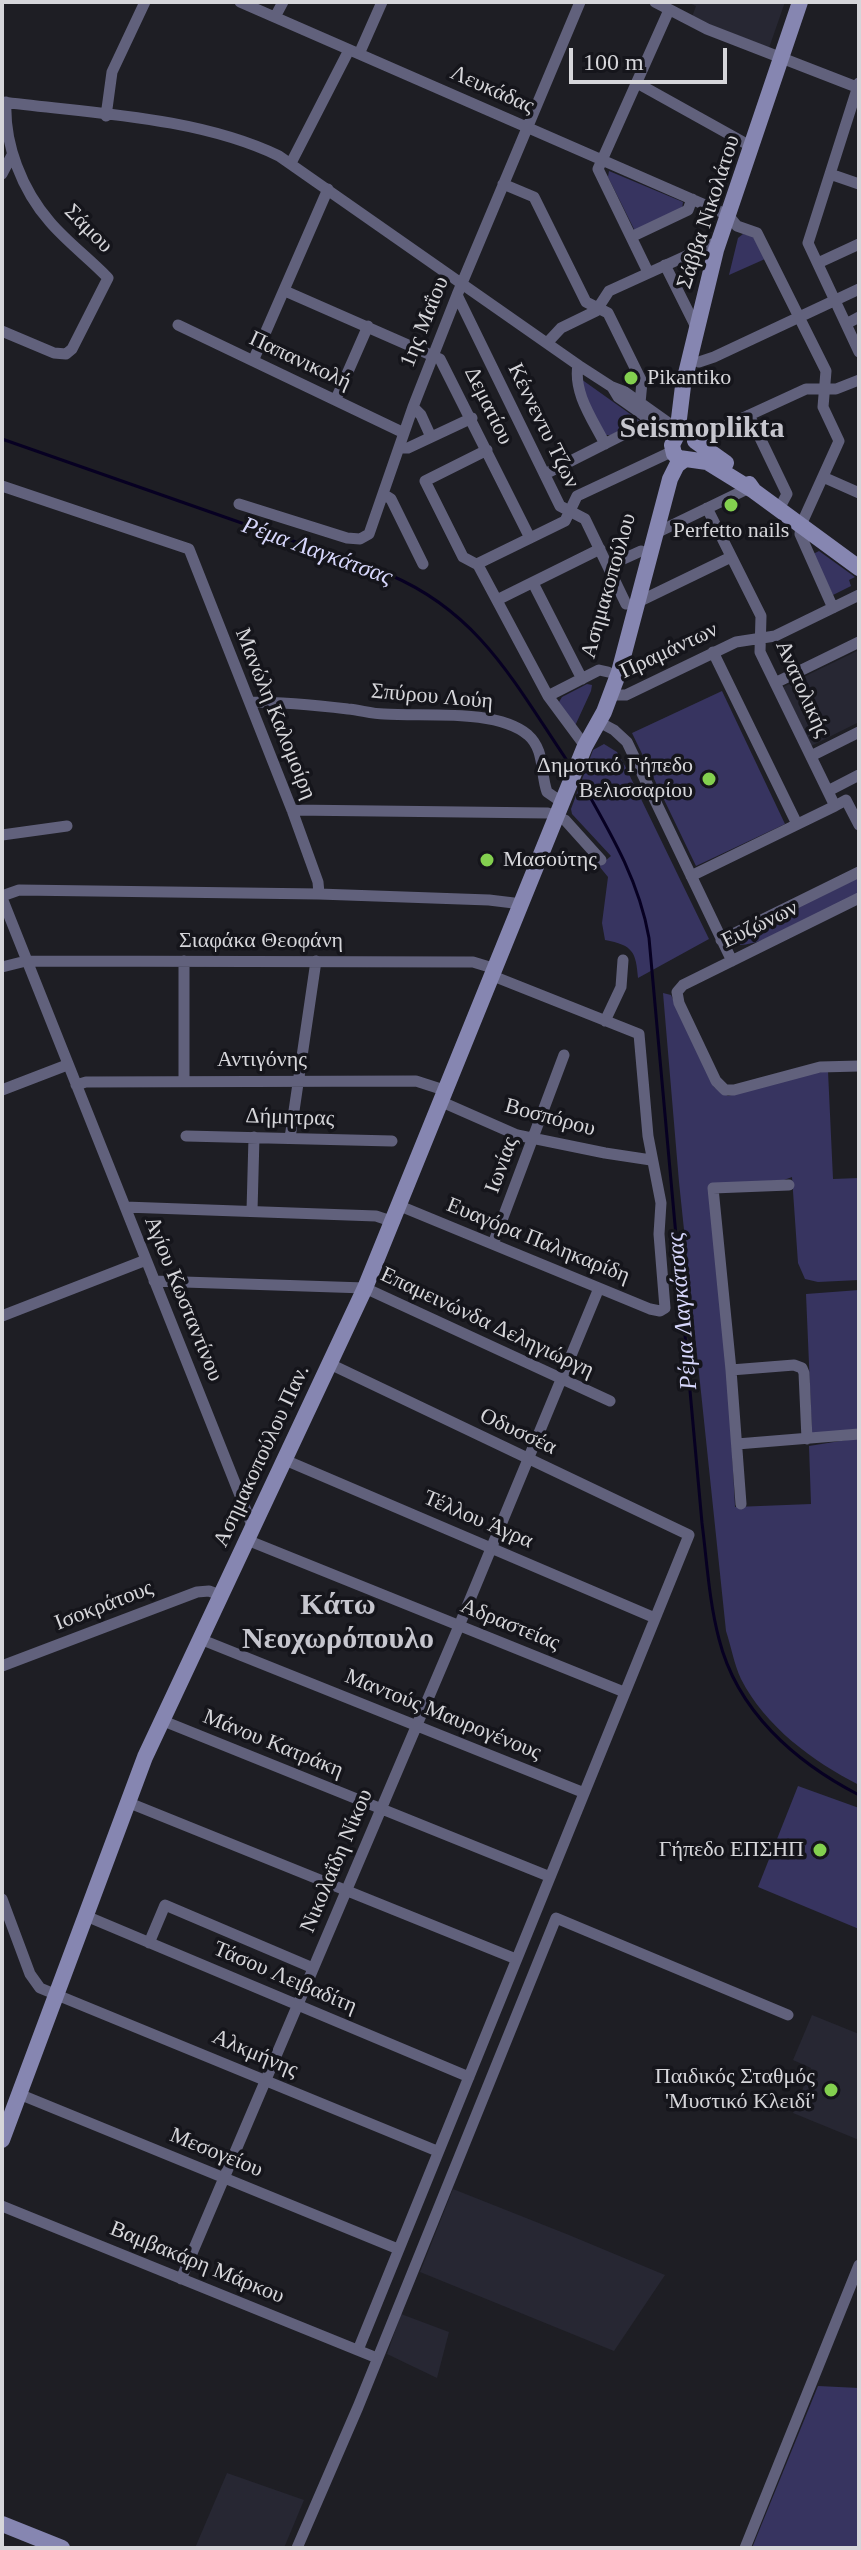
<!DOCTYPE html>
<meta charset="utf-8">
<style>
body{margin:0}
#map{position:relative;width:861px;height:2550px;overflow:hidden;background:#1e1e24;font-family:Georgia,serif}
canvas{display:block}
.frame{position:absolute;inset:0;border:4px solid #d6d6da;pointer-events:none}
.scale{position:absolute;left:569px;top:48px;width:158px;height:36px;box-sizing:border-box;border:4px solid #d6d6da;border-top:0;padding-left:10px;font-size:24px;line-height:28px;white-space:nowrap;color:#d6d6da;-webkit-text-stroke:6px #15151b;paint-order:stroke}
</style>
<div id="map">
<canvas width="861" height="2550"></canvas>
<div class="frame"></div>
<div class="scale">100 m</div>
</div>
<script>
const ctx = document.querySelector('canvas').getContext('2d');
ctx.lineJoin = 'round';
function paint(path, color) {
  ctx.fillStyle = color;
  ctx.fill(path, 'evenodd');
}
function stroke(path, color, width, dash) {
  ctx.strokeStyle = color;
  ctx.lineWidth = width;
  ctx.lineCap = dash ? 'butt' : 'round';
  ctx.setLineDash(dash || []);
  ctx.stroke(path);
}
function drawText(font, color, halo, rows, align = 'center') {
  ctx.font = font + ' Georgia,serif';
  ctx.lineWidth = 7;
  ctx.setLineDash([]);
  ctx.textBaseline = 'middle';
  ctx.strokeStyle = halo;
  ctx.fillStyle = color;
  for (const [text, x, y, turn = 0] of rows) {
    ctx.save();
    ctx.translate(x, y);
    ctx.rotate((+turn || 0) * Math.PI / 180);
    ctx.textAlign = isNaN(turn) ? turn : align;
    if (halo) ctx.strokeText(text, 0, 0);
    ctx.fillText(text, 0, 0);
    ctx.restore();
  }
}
const built = new Path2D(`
 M687,2H785L769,48L692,17L696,6Z
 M859,650V722L811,746L783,687Z
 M812,2015L859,2034V2140L793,2113L811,2068L793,2060Z
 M453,2189L569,2235L665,2275L614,2351L420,2272Z
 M401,2314L449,2332L437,2378L387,2354Z
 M227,2473L304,2500L284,2548H195Z`);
const green = new Path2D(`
 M609,171L683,202L682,209L635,231L608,177Z
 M743,234L753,236L765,259L729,275L738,238Z
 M581,379L640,421L611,435H604L580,385Z
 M819,551L855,577L849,580L851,586L833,595L813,554Z
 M587,684L592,685L591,691L574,728L559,702L562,697Z
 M722,691L785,824L696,866L632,733Z
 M604,744L617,752L625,766L709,939L638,978C636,952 633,945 605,940L602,923L608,877L599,866L611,856L572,814L571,809L593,750Z
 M859,876V895C837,905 751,955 732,943L733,938Z
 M663,993L671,995L714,1087L728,1096L802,1075L828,1071L833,1179L859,1178V1280L818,1282L805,1279L798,1263L792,1177L784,1180L709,1185L729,1393L735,1507L811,1504L809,1446L859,1438V1785C812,1761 765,1726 741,1679C734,1664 731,1646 726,1631L679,1182Z
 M859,1290V1429L812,1434L806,1294Z
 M798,1786L859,1808V1929L758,1887Z
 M818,2386L859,2388V2548H752Z`);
const stream = new Path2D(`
 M2,439L390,575C479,613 514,682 566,759
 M581,781C610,832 639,880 649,938L702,1523C707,1562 709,1601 719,1639C737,1711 795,1762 859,1795`);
const street = new Path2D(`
 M240,2L728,215L737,226L757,233L826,371L823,407L839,441L801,525L800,534L833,608
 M655,2L707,29L859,88
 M275,17L283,2
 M359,54L382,2
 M637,83L752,147
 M859,83L808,243L859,352
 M2,102C90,113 199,117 279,156L578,365L612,387L625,392L677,429
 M106,116L112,72L145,2
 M291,163L349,50
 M2,174L12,155
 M830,174L859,184
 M503,184L534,197L586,302L608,313L642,382L640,403
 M631,237L688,210L692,199
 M818,263L859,244
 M665,265L697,329
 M648,272L598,169L669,10
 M285,291L440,359L530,538
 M457,295L560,506L585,519L626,604
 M846,324L859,317
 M178,325L404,433
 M2,331L54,353L66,354L72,349L108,278C90,259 67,242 50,222C22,190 4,144 6,102
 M547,343L561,328L596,311L609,291L719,241
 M253,361L328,189
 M699,362L714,357L859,289
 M578,365C573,393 593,420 605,444
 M612,387L618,397L676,438
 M336,399L368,326
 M413,407L421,415L431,437
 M749,415L787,494L779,509
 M695,440L806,389H836L859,380
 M399,448H408L472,418
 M487,450L425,481L463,557L478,565L548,696L585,746
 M545,474L650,421
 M823,477L859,493
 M2,486L189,549L292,810L318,882L319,894
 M383,494L391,499L423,564
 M239,504L347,538L360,539L369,534L413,407L457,295L580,2
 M707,508L761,616L760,652L835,806L846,800L859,825
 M656,533L747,489
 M477,564L565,521L577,496L671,452
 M608,566L641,551
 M533,583L582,679
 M497,600L600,549
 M638,602L731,557
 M713,652L797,824
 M775,683L859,642
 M611,695H626L736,642L775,636L859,595
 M548,696L599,670L608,672
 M250,702C282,702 315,705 348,709C360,710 372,714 384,714C424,717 496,708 528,735C545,750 540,772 547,792L563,803
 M599,722L614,730L627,742L732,961
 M811,756L859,732
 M828,791L859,775
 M292,810L548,813L565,820L601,860
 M2,835L67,826
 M691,876L835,806
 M2,896L19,890L319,894L489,900L522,904
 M2,898L253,1528
 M859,898L683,985L677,992L679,1003L716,1081L725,1090H734L820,1067L859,1066
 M721,940L859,872
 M184,961V1081
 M2,967L26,961L473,962L496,969
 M605,1021L621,987L623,960
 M76,1085L86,1082L416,1081L447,1091
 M2,1090L67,1065
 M442,1102L517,1135L605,1153L651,1160
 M186,1136L392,1141
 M290,1138L316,961
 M400,1206L650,1309L660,1311L665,1308L659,1234L661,1203L648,1136L639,1034L493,976
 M125,1207L376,1216L394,1222
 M252,1211L254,1137
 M493,1244L564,1055
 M154,1281L365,1288L610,1401
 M2,1316L146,1260
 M330,1364L689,1535L358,2350
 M731,1370L794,1365L802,1368L804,1373L807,1439
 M737,1444L859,1434
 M285,1460L655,1618
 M741,1504L731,1370L713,1188L789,1185
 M247,1540L624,1692
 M200,1639L582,1792
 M2,1666L197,1592L209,1591L220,1595
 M161,1720L548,1876
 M127,1802L516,1959
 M2,1899L30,1974L40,1988L437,2151
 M86,1916L469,2077
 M149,1943L165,1905L313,1968
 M19,2094L398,2249
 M2,2206L377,2358
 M181,2279L459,1626L599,1288
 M297,2548L358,2407L556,1918L788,2015
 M745,2548L859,2265`);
const secondary = new Path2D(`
 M695,441L726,463
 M749,484L754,491L859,568
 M754,491L707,462L679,458L674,454L672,445L677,435L683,386L716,250L800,2
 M2,2140L145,1757L365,1288L585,746L604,712L619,672L670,479L677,465L685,459
 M2,2524L62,2548`);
const markers = [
 [631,378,8,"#83d04f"],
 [731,505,8,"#83d04f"],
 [709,779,8,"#83d04f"],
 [487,860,8,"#83d04f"],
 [820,1850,8,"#83d04f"],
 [831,2090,8,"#83d04f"]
];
const streetNames = [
 ["Λευκάδας",492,90,24],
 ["Σάββα Νικολάτου",709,212,-72],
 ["Σάμου",88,229,45],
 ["1ης Μαΐου",425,322,-68],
 ["Παπανικολή",300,361,25],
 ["Δεματίου",488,406,64],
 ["Κέννεντυ Τζων",543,426,64],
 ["Ασημακοπούλου",609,586,-74],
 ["Πραμάντων",669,651,-25],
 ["Ανατολικής",802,689,66],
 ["Σπύρου Λούη",432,697,5],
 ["Μανώλη Καλομοίρη",275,714,68],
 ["Ευζώνων",760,925,-26],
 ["Σιαφάκα Θεοφάνη",261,941],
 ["Αντιγόνης",262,1060],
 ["Δήμητρας",290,1118,2],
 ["Βοσπόρου",550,1118,15],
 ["Ιωνίας",502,1165,-70],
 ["Ευαγόρα Παληκαρίδη",538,1241,22],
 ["Αγίου Κωσταντίνου",183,1299,68],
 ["Επαμεινώνδα Δεληγιώργη",487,1323,25],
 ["Οδυσσέα",518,1432,25],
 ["Ασημακοπούλου Παν.",262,1456,-65],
 ["Τέλλου Άγρα",478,1520,23],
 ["Ισοκράτους",104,1606,-21],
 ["Αδραστείας",510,1625,22],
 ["Μαντούς Μαυρογένους",443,1715,22],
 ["Μάνου Κατράκη",273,1744,22],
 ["Νικολαΐδη Νίκου",337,1861,-67],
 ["Τάσου Λειβαδίτη",285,1978,23],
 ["Αλκμήνης",255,2054,23],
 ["Μεσογείου",216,2153,22],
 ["Βαμβακάρη Μάρκου",197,2263,22]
];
const poiNames = [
 ["Pikantiko",647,378,"left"],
 ["Perfetto nails",731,531,"center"],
 ["Δημοτικό Γήπεδο",693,766],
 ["Βελισσαρίου",693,791],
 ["Μασούτης",503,860,"left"],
 ["Γήπεδο ΕΠΣΗΠ",804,1850],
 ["Παιδικός Σταθμός",815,2077],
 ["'Μυστικό Κλειδί'",815,2102]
];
const waterNames = [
 ["Ρέμα Λαγκάτσας",317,552,20],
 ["Ρέμα Λαγκάτσας",683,1311,-95]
];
const districtNames = [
 ["Seismoplikta",702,429],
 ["Κάτω",338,1606],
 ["Νεοχωρόπουλο",338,1640]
];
paint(built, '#272733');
paint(green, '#373460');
stroke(stream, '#070022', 3);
stroke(street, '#61617c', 11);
stroke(secondary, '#8686b1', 16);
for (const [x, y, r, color] of markers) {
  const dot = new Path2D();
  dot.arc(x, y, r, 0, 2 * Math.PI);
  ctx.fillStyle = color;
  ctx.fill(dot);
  stroke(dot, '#15151b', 3);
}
drawText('22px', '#d6d6da', '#15151b', streetNames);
drawText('22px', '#d6d6da', '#15151b', poiNames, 'right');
drawText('italic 24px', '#d7d7fc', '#15151b', waterNames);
drawText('bold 30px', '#c6c6ce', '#15151b', districtNames);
</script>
